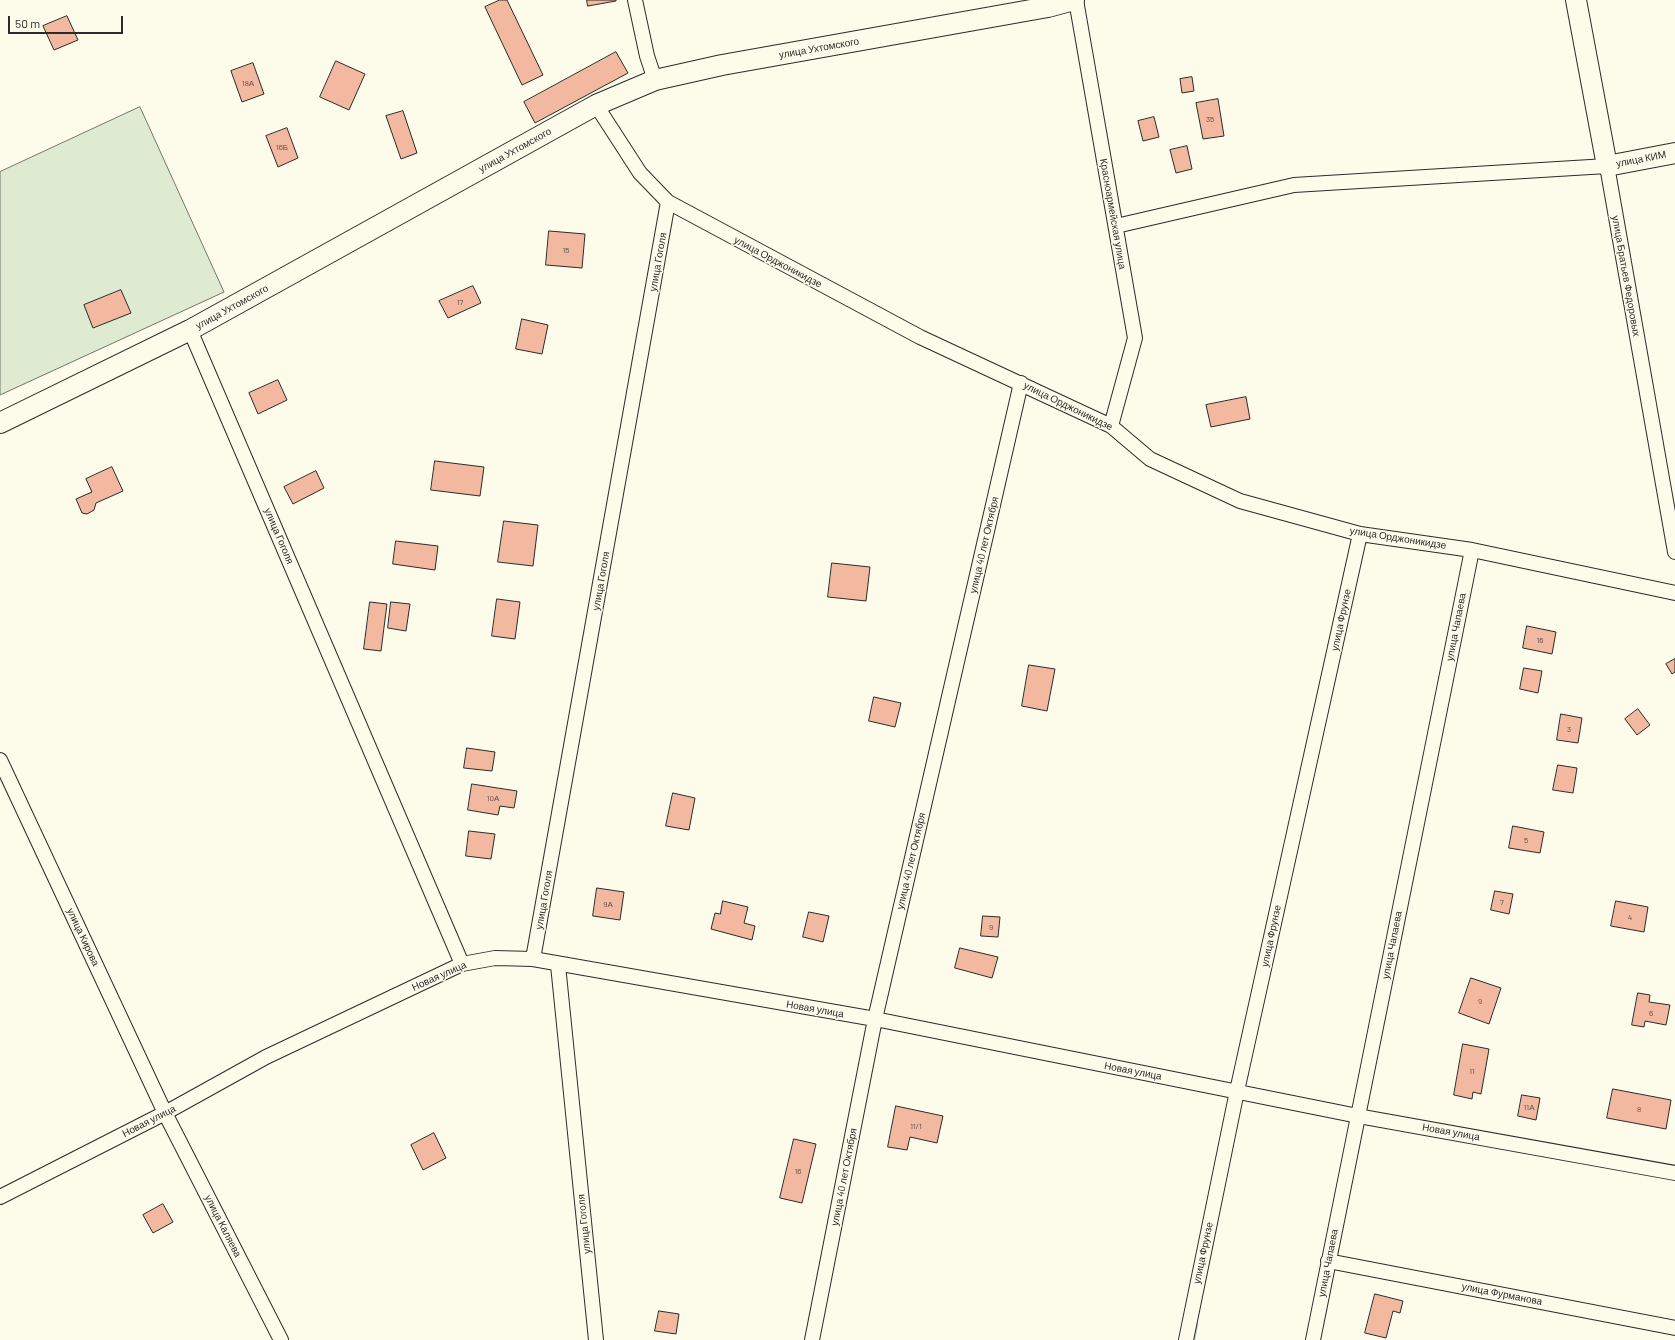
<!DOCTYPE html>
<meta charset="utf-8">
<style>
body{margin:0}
#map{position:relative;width:1675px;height:1340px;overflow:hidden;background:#fdfbea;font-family:Barlow,sans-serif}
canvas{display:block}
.scale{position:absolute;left:8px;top:16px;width:115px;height:18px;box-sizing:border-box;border:2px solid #2b2b2b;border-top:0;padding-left:5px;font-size:12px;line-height:14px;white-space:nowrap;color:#2b2b2b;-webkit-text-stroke:3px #fdfbea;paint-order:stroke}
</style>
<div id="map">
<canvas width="1675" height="1340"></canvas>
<div class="scale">50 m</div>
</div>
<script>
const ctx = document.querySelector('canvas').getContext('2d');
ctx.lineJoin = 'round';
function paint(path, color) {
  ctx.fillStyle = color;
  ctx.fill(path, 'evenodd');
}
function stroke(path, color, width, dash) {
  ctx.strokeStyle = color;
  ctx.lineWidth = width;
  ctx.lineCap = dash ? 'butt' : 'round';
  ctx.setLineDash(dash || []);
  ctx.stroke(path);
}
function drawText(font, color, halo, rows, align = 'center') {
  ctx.font = font + ' Barlow,sans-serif';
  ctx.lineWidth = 3;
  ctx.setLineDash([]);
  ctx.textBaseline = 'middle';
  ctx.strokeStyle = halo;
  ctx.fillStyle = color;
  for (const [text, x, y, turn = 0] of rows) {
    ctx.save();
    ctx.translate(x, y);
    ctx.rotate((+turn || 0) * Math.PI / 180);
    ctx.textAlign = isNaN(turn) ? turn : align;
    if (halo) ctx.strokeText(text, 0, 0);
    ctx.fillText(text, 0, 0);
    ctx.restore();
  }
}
const green = new Path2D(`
 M140,107L224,292L0,395V172Z`);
const stream = new Path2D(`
 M1193,1340L1196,1324`);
const building = new Path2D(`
 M500,0H507L543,75L522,85L485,7Z
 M587,0H616V1L588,6Z
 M67,16L78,40L54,50L43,26Z
 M616,52L628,73L535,123L524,102Z
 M336,61L365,74L349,110L320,97Z
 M253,63L264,94L242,102L231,71Z
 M1192,77L1194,91L1182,93L1180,79Z
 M1218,99L1224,136L1203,139L1196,103Z
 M403,111L417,153L401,159L386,116Z
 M1154,117L1159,137L1143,141L1138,121Z
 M287,128L298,158L278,167L266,136Z
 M1187,146L1192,169L1176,173L1170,150Z
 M549,231L585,234L582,268L546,265Z
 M473,286L481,303L448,318L439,301Z
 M121,290L131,313L93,328L84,305Z
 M522,319L548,325L542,354L516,349Z
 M278,380L287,400L258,414L249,393Z
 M1246,397L1250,419L1211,427L1206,405Z
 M435,461L484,467L480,496L431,490Z
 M112,467L123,491L96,503L94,510L87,514L82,513L76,499L92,492L86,479Z
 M316,471L324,488L293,504L284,487Z
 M504,521L538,525L533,566L498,562Z
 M396,541L438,546L435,570L393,564Z
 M832,563L870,567L866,601L828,597Z
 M497,599L520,602L515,639L492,636Z
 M370,602L387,604L381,651L364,649Z
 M391,602L410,604L406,631L388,628Z
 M1527,626L1556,632L1552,654L1523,648Z
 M1675,659V672L1672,674L1666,664Z
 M1029,665L1055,669L1047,711L1022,706Z
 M1524,668L1542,671L1538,693L1520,689Z
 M874,697L901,703L895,727L869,721Z
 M1638,709L1650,725L1637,735L1625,719Z
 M1561,714L1582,718L1578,743L1557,740Z
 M467,748L495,752L492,771L464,768Z
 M1558,765L1577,768L1573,793L1553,790Z
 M472,784L517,791L514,808L500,806L498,815L468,810Z
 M673,793L695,798L689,830L666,826Z
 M1513,826L1544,832L1540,853L1509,848Z
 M469,831L495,834L491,859L466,856Z
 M597,888L624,892L620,920L593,916Z
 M1495,891L1513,894L1509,914L1491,910Z
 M723,901L748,907L744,923L755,926L752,940L711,929L715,913L720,914Z
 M1616,901L1648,907L1644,932L1611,926Z
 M809,912L829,916L823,942L803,937Z
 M983,916L1000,917L998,937L981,936Z
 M960,948L998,957L992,978L955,968Z
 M1471,978L1501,988L1489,1024L1459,1013Z
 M1638,993L1650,995L1649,1002L1670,1005L1666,1025L1645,1021L1644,1027L1632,1025Z
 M1463,1044L1489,1049L1481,1094L1473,1092L1472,1099L1454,1095Z
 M1613,1089L1671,1100L1666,1129L1607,1118Z
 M1522,1095L1540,1098L1536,1120L1518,1116Z
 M896,1106L943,1116L937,1143L910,1137L907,1150L888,1147Z
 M434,1133L446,1158L423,1170L411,1145Z
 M794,1139L816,1144L802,1203L780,1198Z
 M163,1204L173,1222L153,1233L143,1215Z
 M1375,1294L1403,1301L1400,1313L1393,1311L1386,1338L1365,1333Z
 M659,1311L679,1314L676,1334L655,1331Z`);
const street = new Path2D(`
 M635,0L647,56L655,80
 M1076,0L1135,338L1111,426
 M596,105L640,173L668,202L920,337L1111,426L1150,459L1240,501L1360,534L1472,550L1675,593
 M1116,226L1294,185L1607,166L1675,552
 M190,330L462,964
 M0,760L165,1113L281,1340
 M533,959L668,202
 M558,965L596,1340
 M0,1197L165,1113L266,1057L462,964L495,958L533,959L875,1019L1358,1116L1675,1173
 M1328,1261L1675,1328
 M812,1340L875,1019L1021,383
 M1186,1340L1237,1091L1360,534
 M1313,1340L1472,550`);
const secondary = new Path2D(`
 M1576,0L1607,166L1675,153
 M0,423L190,330L596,105L655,80L722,65L1048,7L1074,0`);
const numberNames = [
 ["18А",248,83],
 ["35",1210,119],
 ["16Б",282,147],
 ["15",566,250],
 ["17",460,302],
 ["16",1540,640],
 ["3",1569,729],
 ["10А",493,798],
 ["5",1526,840],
 ["7",1502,902],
 ["9А",608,904],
 ["4",1630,917],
 ["9",991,927],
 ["9",1480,1001],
 ["6",1651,1013],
 ["11",1472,1071],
 ["11А",1529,1107],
 ["8",1639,1109],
 ["11/1",916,1126],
 ["16",798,1171]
];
const streetNames = [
 ["улица Ухтомского",819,48,-10],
 ["улица Ухтомского",515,150,-29],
 ["улица КИМ",1641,159,-11],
 ["Красноармейская улица",1113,214,80],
 ["улица Гоголя",658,262,-80],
 ["улица Орджоникидзе",778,262,28],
 ["улица Братьев Федоровых",1626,276,80],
 ["улица Ухтомского",232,307,-29],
 ["улица Орджоникидзе",1068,406,26],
 ["улица Гоголя",279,536,67],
 ["улица Орджоникидзе",1398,538,9],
 ["улица 40 лет Октября",984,545,-77],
 ["улица Гоголя",601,581,-80],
 ["улица Фрунзе",1341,620,-78],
 ["улица Чапаева",1456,627,-79],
 ["улица 40 лет Октября",911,861,-77],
 ["улица Гоголя",544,900,-80],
 ["улица Фрунзе",1271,936,-78],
 ["улица Кирова",83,937,65],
 ["улица Чапаева",1392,945,-79],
 ["Новая улица",439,976,-24],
 ["Новая улица",815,1009,10],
 ["Новая улица",1133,1071,11],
 ["Новая улица",149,1121,-27],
 ["Новая улица",1451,1132,10],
 ["улица 40 лет Октября",844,1177,-79],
 ["улица Гоголя",584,1224,-96],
 ["улица Каляева",223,1226,63],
 ["улица Фрунзе",1203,1253,-78],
 ["улица Чапаева",1328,1263,-79],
 ["улица Фурманова",1502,1294,11]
];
paint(green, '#deebd1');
stroke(green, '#74746e', 1);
stroke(stream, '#c7d0d0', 4.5);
paint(building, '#f2b8a0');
stroke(building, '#2b2b2b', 1);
stroke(street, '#2b2b2b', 16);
stroke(secondary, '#2b2b2b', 22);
stroke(street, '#fdfbea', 14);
stroke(secondary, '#fdfbea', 20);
drawText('8px', '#5d4e48', null, numberNames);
drawText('10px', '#2b2b2b', '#fdfbea', streetNames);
</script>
